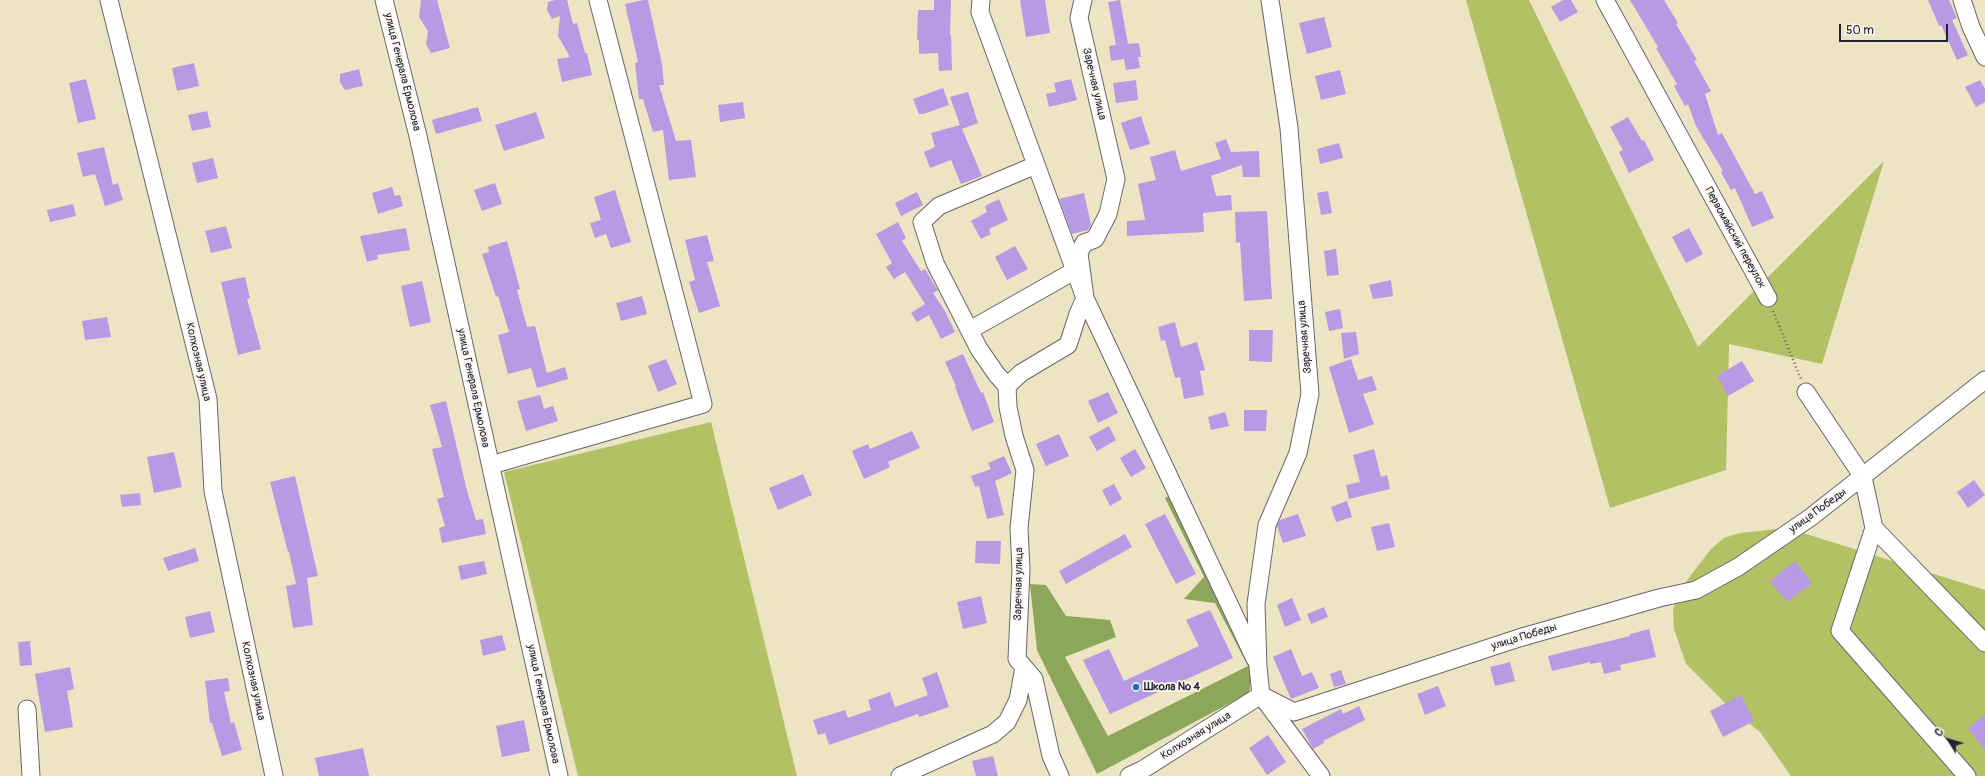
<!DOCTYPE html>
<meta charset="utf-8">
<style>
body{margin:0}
#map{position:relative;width:1985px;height:776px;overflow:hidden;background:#ede4c4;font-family:Pangolin,sans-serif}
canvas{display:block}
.north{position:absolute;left:1929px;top:720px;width:40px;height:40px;-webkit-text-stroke:3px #fbf7ec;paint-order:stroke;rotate:308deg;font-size:11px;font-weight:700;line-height:16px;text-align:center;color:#22223b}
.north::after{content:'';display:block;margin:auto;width:14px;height:18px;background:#22223b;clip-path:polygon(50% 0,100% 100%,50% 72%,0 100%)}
.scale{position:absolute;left:1839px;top:24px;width:109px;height:18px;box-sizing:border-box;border:2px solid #22223b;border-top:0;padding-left:5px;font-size:12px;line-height:14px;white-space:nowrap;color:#22223b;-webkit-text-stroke:3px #fbf7ec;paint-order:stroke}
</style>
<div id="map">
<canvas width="1985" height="776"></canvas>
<div class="north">С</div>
<div class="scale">50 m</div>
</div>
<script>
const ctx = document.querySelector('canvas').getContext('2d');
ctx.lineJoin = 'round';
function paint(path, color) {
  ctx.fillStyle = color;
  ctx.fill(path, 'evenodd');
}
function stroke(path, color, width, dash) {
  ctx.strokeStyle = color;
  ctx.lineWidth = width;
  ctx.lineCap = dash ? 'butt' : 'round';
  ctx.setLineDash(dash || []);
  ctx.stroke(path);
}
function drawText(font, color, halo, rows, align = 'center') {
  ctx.font = font + ' Pangolin,sans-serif';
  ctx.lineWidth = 3.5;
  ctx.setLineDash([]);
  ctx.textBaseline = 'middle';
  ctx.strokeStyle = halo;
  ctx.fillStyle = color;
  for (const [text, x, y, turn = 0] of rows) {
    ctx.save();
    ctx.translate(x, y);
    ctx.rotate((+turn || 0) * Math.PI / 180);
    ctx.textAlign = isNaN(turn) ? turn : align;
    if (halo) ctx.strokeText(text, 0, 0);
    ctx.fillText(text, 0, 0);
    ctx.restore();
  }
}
const green = new Path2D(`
 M1466,0H1529L1698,347L1884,161L1822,364L1729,344L1726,470L1610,508Z
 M711,422L797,776H578L504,472Z
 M1787,528L1985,590V776H1791L1760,732L1731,709L1686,664L1674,629L1673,610L1679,592L1691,575L1711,549L1724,538L1740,533Z`);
const forest = new Path2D(`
 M1172,494L1253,665L1249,693L1097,774L1037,650L1030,584L1046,585L1066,616L1110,620L1116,637L1065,657L1108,736L1248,666L1215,603L1184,599L1204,577L1165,498Z`);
const building = new Path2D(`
 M421,0H437L450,48L431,53L426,44L428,31L419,17Z
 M555,0H567L573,24L577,23L585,53H587L592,75L562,82L557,59L570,57L558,36L560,16L552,19L547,10L548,2Z
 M644,0H648L662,64L664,85H659L676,141L691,140L696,177L669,180L663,130L653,132L643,99H639L635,63L638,62L625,4Z
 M934,0H951L950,35H951L952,70L939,71L938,53L919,54V40H917L918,10H934Z
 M1020,0H1045L1050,33L1026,37Z
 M1120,0L1128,44L1139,43L1141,57H1138L1140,68L1126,70L1124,59L1111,61L1109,46L1116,45L1108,2Z
 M1563,0H1571L1578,12L1560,22L1551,7Z
 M1630,0H1664L1678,23L1676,24L1697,60L1694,61L1711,91L1705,94L1718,135L1722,133L1755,194L1762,191L1774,218L1752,227L1735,188L1731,190L1721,172L1723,171L1696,126L1688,104L1685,106L1674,86L1677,84L1656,48L1658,47Z
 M1928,0H1949L1957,18L1952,20L1968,55L1957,60L1941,25L1939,26Z
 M1324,17L1332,47L1307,54L1299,23Z
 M194,63L199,86L177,91L172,68Z
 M359,69L363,86L345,90L340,82V74Z
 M1340,70L1346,94L1321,100L1315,76Z
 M86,79L96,119L78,123L69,83Z
 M1071,79L1077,100L1049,107L1046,94L1056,92L1054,83Z
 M1136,80L1138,100L1116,103L1113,83Z
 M1980,80L1985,89V102L1976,107L1965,87Z
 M943,88L949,105L923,114H919L913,99Z
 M968,92L978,123L962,129L982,176L961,184L951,160L930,168L924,152L935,147L931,133L960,125L950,97Z
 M743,102L745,118L720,122L718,105Z
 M478,107L482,121L436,134L432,120Z
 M207,111L211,127L192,131L188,115Z
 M536,112L545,138L504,151L495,125Z
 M1141,116L1150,144L1130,150L1121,123Z
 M1628,117L1642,141L1644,140L1654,160L1629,173L1619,152L1623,150L1610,127Z
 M1226,139L1231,152L1259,151L1260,177H1243L1242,165L1211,176L1216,196L1231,195L1232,210L1203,213L1204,232L1127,236V221L1145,220L1138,184L1156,180L1150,157L1175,150L1181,171L1221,159L1215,143Z
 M1339,143L1343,158L1320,164L1317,149Z
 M104,147L113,185L118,183L123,200L105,206L95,174L83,177L77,153Z
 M213,158L218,178L197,183L192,163Z
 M495,183L502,204L482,211L474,190Z
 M392,187L395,196L400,195L403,206L378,214L372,193Z
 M615,190L631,242L611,248L606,234L595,238L590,223L601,220L594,197Z
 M1328,191L1332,213L1321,215L1317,193Z
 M917,192L923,205L901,216L895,203Z
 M1084,193L1091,225L1088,230L1072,234L1059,199Z
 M999,199L1008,220L989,229L991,234L981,239L971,221L987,212L985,206Z
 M73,204L76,216L50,222L47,210Z
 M1267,211L1272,299L1244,301L1240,242L1236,243L1235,212Z
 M898,222L906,238L902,241L921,271L925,269L935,286L938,290L933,293L945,311L955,332L941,339L929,315L917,322L911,313L925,304L905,272L894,279L886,267L892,263L876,234Z
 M226,226L232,248L211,253L205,231Z
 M406,228L410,250L377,255L378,259L367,262L360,236Z
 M1689,228L1703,254L1686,263L1672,237Z
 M707,235L714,261L707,262L720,306L699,313L689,282L695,280L685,240Z
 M507,241L520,289L517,290L527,327L535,326L547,373L565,367L568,379L537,388L531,368L508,374L498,335L509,332L498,296L496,297L482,254L489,252L488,247Z
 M1015,246L1028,269L1007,280L995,257Z
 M1336,249L1339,275L1327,276L1324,251Z
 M245,277L250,298L247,299L261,349L238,355L221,282Z
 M1391,280L1393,296L1373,299L1369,285Z
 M422,281L431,322L410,327L401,286Z
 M642,296L647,314L621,321L616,303Z
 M1340,309L1343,328L1329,331L1325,312Z
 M107,317L111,337L85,340L82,321Z
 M1175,322L1181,347L1197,342L1205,370L1200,371L1204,395L1184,399L1180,377L1175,378L1165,340L1161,341L1158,327Z
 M1249,330H1273L1272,362L1249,361Z
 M1356,332L1359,354L1344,359L1341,333Z
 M963,354L981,393L983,392L994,422L972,431L955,387L956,386L945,362Z
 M666,359L677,384L658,392L648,366Z
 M1351,359L1358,380L1372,376L1377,390L1363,394L1374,424L1349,433L1329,367Z
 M1742,361L1754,381L1728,396L1717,376Z
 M1108,392L1118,413L1098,423L1088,401Z
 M540,395L544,409L553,406L558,421L526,431L517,401Z
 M446,401L467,491L476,520L483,519L486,534L442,543L439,528L445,526L437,499L444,497L432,449L442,447L430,405Z
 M1244,410H1267L1266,431H1244Z
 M1225,412L1229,426L1211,430L1208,417Z
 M1109,426L1116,440L1097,451L1089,437Z
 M912,431L920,448L888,462L890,467L864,479L852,451L868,444L870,449Z
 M1059,434L1069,456L1046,466L1036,444Z
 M1135,449L1146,468L1131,477L1120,458Z
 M1374,449L1381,477L1387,475L1390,489L1349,499L1346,485L1360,482L1353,455Z
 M174,452L182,487L154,493L147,457Z
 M1004,456L1012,473L995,481L1004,515L987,519L979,486L975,487L971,476L991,469L988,463Z
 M803,474L812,495L778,510L769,488Z
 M295,476L318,576L307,578L313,625L293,628L286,586L296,584L289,552H288L270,482Z
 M1974,480L1985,495L1968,508L1957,492Z
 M1114,484L1122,499L1110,506L1102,490Z
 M140,493L141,505L122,507L120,495Z
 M1347,501L1352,517L1336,522L1331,507Z
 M1165,514L1196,574L1176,584L1145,524Z
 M1298,514L1306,536L1283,543L1277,526L1280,520Z
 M1389,523L1395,547L1377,551L1371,527Z
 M1125,534L1132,547L1066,584L1059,571Z
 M976,541H1001L1000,564L975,563Z
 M195,548L199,561L168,571L163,558Z
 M484,561L487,574L461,580L458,566Z
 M1795,561L1812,583L1787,602L1770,581Z
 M981,596L987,623L963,629L957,602Z
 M1292,598L1301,620L1285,627L1277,605Z
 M1324,607L1328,617L1311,624L1307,614Z
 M1210,610L1233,658L1110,714L1083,660L1109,649L1124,681L1199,646L1186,620Z
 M210,611L215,632L190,638L185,617Z
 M1649,629L1656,657L1620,665L1621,670L1604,674L1601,662L1590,664V662L1552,671L1548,656L1630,636V634Z
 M502,635L506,650L483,656L480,640Z
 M30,641L32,665L20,666L18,642Z
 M1291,649L1302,676L1312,672L1319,688L1291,699L1273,657Z
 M1510,662L1515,681L1495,686L1490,667Z
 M70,667L74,689L67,691L73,727L45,732L35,674Z
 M1341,670L1346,684L1334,687L1330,674Z
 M937,672L949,707L919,717L918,714L829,745L825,733L818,735L813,720L845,710L848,718L871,710L868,700L890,692L895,707L928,695L922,678Z
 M228,678L230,691L224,692L231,723L234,722L242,750L222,756L212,723H210L205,681Z
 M1438,686L1446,706L1425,715L1417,694Z
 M1741,695L1754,721L1723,737L1710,711Z
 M1359,706L1365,720L1323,741L1324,743L1313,749L1302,729L1341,709L1343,714Z
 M1985,715V750L1968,728Z
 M524,720L530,751L502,757L496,726Z
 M1268,735L1286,762L1267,775L1249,748Z
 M363,748L369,776H319L315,758Z
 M993,756L998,776H976L972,761Z`);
const path = new Path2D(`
 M1773,311L1801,379`);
const minor = new Path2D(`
 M109,0L208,399L213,491L274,776
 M384,0L418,136L559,776
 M981,0L980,12L1085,298L1255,659
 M1270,0L1289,128L1310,394L1298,453L1267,525L1256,604L1258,667L1261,695L1321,776
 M1605,0L1768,298
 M1962,0L1971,27L1985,57
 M970,330L1074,271
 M1007,386L997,375L979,349L935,263L922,222L939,206L1036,165
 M1806,392L1863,477L1874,528L1985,643
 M491,465L703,404L598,0
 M1874,528L1840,631L1967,776
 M1261,695L1294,712L1519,638L1659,598L1696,590L1738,567L1811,517L1985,380
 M27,709L31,776
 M900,776L993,734L1007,722L1018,700L1024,667
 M1060,776L1051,756L1034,679L1017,659L1021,570L1019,528L1025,470L1014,436L1008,407L1007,386L1021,373L1068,345L1078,314L1085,298L1079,253L1084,243L1095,239L1108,214L1116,179L1079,18L1083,0
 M1129,776L1142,770L1261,695`);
const markers = [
 [1136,687,4,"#1f6fb2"]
];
const streetNames = [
 ["улица Генерала Ермолова",402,72,76],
 ["Заречная улица",1094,84,77],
 ["Первомайский переулок",1735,238,61],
 ["Заречная улица",1305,337,-95],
 ["Колхозная улица",198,362,77],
 ["улица Генерала Ермолова",473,388,78],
 ["улица Победы",1818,511,-36],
 ["Заречная улица",1019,584,-89],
 ["улица Победы",1524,637,-17],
 ["Колхозная улица",253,681,78],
 ["улица Генерала Ермолова",543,704,78],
 ["Колхозная улица",1196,736,-32]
];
const poiNames = [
 ["Школа № 4",1144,687]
];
paint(green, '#b1c164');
paint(forest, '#8ca75a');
paint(building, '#b899e3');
stroke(minor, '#69666b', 19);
stroke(path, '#69666b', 2.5, [1, 3]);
stroke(minor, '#fff', 17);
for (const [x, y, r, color] of markers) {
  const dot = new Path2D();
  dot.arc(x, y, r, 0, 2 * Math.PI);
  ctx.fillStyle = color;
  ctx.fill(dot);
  stroke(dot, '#fbf7ec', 1.5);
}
drawText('11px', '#22223b', '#fbf7ec', streetNames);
drawText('bold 11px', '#22223b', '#fbf7ec', poiNames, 'left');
</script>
